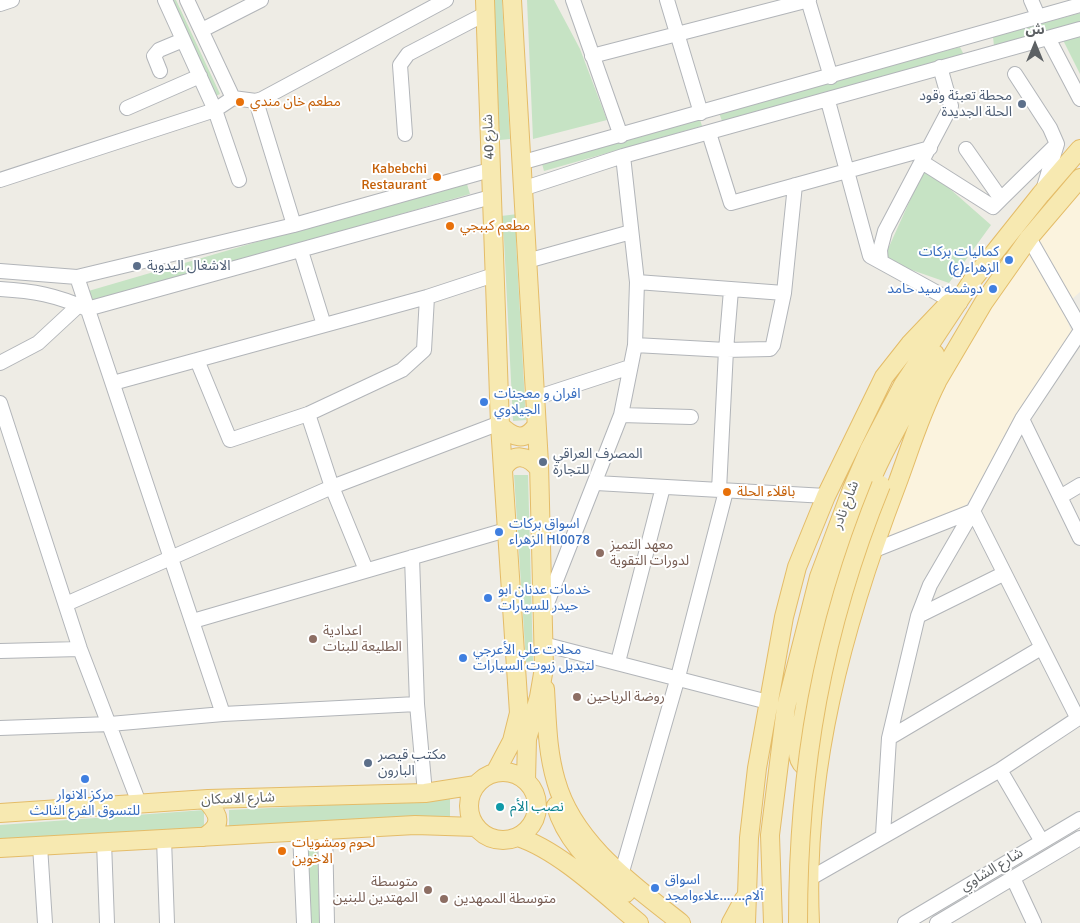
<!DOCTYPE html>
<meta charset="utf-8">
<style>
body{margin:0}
#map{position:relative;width:1080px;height:923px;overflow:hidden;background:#eeece5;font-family:Signika,"Noto Sans Arabic",sans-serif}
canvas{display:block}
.north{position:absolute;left:1010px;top:20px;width:50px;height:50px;-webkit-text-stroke:4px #fff;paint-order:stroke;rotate:0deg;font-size:14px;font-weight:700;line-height:20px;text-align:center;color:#5d6164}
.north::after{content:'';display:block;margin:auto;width:18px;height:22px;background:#5d6164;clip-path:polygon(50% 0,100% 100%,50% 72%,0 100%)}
</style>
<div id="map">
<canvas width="1080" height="923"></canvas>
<div class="north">ش</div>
</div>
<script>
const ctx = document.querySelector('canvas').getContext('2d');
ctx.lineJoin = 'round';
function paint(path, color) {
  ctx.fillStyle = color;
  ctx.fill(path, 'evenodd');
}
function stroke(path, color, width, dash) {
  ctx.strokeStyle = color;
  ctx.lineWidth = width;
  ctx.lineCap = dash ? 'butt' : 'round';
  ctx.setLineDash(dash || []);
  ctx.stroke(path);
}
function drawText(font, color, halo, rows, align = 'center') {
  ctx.font = font + ' Signika,"Noto Sans Arabic",sans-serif';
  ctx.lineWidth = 4;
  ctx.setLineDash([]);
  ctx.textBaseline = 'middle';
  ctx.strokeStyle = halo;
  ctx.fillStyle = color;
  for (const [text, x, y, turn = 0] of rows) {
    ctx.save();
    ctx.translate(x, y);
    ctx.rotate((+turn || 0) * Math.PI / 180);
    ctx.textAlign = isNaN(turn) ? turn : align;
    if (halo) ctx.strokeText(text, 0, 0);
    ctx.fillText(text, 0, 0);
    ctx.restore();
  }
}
const commercial = new Path2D(`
 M1080,189V292L1062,308L1077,345L966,505L869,554L946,376L1053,216Z`);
const green = new Path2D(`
 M165,0H176L220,94L211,98Z
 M492,0H502L510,139L500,140Z
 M527,0H554L580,49L607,120L533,139Z
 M1080,13V23L994,46L993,37Z
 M1080,35V74L1062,38Z
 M960,47L964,55L722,121L718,110Z
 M698,113L702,126L544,171L541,160Z
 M925,167L991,225L949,283L883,260Z
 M466,181L470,194L90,304L85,292Z
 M518,214L516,241L526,420L513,421L504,240L501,216Z
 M514,475H528L533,661L526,662Z
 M450,799V817L229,828V810Z
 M204,810V830L0,841V825Z
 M307,843H317L320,923H311Z`);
const minor = new Path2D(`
 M165,0L215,110L239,180
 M187,0L233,98
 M573,0L621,136
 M667,0L701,113
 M808,0L831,77
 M1031,0L1038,16
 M0,4L12,0
 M202,30L261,0
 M1048,38L1080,99
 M592,56L809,0
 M160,71L154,56L159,50L183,40
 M1015,74L1050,128L1057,144L1044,187
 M256,101L294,225
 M828,101L870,256L952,301L960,303
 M127,108L200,76
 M709,133L731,203L930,148
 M405,134L400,65L408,54L485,14
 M966,149L1001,199L1057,144
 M922,162L993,207L1001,199
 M520,163L1080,5
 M0,180L215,110L233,98L256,101L262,99L446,0
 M522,189L623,156L1080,29
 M1029,238L1080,327
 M301,251L324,325
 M527,261L631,232
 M881,262L880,250L885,231L951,106L940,67
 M0,271L77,277L294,225L490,170
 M77,277L223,714
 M637,282L784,293
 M0,289C34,291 56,295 87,309L491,197
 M635,345L726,350L770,349L773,345L784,293L795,185
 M197,360L230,440L308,414L402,370L424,350L427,297
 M0,363L38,343L79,305
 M113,383L427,297L494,275
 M535,398L630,367
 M0,403L80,649L139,803
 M308,414L332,487L366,570
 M621,415L691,417
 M1022,419L1080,538
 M596,483L826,496
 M719,490L726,350L731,290
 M1060,497L1080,485
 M872,551L973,511L1078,719
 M412,557L417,704L425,793
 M66,604L332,487L500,423
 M544,611L621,415L635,345L637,282L623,156
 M918,616L1003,574
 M193,621L506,530
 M543,644L768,702
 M0,651L80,649
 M618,662L663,487
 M0,728L110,724L223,714L417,704
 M889,738L1041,648
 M1000,770L1041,840
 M325,830L327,923
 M300,832L304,923
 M883,835L889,738L918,616L930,585L973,511L1022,419L1080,332
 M164,839L167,923
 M104,842L107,923
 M40,846L45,923
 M621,875L678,677L726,491
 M1013,878L1034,923
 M809,879L1000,770L1080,717
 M905,923L1080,819
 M937,923L1080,838`);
const major = new Path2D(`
 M485,0L500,425L519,713L512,741L495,773
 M512,0L539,463L544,668L539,697L527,739L526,781
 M932,390L984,302L1029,238L1080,178
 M500,425C513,438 525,442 536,426
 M503,469C513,452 528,455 539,469
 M545,689C547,720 547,751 556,781C573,843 633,885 681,923
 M817,761L814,766H804C791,756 802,726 804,712C817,630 840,551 873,476C891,434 917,396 935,354
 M469 806a34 34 0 1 1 68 0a34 34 0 1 1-68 0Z
 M556,806C566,842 597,871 626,893
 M0,813L208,799L425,793L476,785
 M204,837C223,825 220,815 206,800
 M518,837C560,851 604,894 639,923
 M0,848L415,825L476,827
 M731,923L744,899
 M746,923L749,838L757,768L784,617L797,567L826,496L884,377L910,344L949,303
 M773,923L770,835L786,707L819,577L852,489L869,450L903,385L974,278L1041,194L1080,149
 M810,923C803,771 843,625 897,484C910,449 920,415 937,382`);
const majorBridge = new Path2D(`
 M798,923C798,767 822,630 881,485`);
const markers = [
 [240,102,5,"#e8710a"],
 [1022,104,5,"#5c6f8a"],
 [437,177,5,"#e8710a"],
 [450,226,5,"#e8710a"],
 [1009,260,5,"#3f7fe0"],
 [137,266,5,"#5c6f8a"],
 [993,289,5,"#3f7fe0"],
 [484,402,5,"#3f7fe0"],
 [543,462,5,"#5c6f8a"],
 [727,492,5,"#e8710a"],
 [499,532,5,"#3f7fe0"],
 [600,553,5,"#8d6e63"],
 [488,598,5,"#3f7fe0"],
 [313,639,5,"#8d6e63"],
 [463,658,5,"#3f7fe0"],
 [577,697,5,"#8d6e63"],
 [368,763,5,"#5c6f8a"],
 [85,779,5,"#3f7fe0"],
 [500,807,5,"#0f9aa8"],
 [282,851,5,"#e8710a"],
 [655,888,5,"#3f7fe0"],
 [428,890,5,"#8d6e63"],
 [444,899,5,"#8d6e63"]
];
const serviceNames = [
 ["محطة تعبئة وقود",1012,96,"right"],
 ["الحلة الجديدة",1012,112,"right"],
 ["الاشغال اليدوية",147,266],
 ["المصرف العراقي",553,454],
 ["للتجارة",553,470],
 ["مكتب قيصر",378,755],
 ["البارون",378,771]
];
const foodNames = [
 ["مطعم خان مندي",250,102],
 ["Kabebchi",427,169,"right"],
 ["Restaurant",427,185,"right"],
 ["مطعم كببجي",460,226],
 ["باقلاء الحلة",737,492],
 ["لحوم ومشويات",292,843],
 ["الاخوين",292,859]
];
const streetNames = [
 ["شارع 40",489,137,-92],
 ["شارع نادر",846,505,-69],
 ["شارع الاسكان",238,799,-2],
 ["شارع الشاوي",992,870,-31]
];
const shopNames = [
 ["كماليات بركات",999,252,"right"],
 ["الزهراء(ع)",999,268,"right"],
 ["دوشمه سيد حامد",983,289,"right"],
 ["افران و معجنات",494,394],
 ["الجيلاوي",494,410],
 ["اسواق بركات",509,524],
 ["الزهراء Hl0078",509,540],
 ["خدمات عدنان ابو",498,590],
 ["حيدر للسيارات",498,606],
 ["محلات علي الأعرجي",473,650],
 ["لتبديل زيوت السيارات",473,666],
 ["مركز الانوار",85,795,"center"],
 ["للتسوق الفرع الثالث",85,811,"center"],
 ["اسواق",665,880],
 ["آلام.......علاءوامجد",665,896]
];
const educationNames = [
 ["معهد التميز",610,545],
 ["لدورات التقوية",610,561],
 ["اعدادية",323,631],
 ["الطليعة للبنات",323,647],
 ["روضة الرياحين",587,697],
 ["متوسطة",418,882,"right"],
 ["المهتدين للبنين",418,898,"right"],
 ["متوسطة الممهدين",454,899]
];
const cultureNames = [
 ["نصب الأم",510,807]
];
paint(commercial, '#fbf3de');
paint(green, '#c6e3c4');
stroke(minor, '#b2b5b9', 16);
stroke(major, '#e4bc68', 20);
stroke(minor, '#fff', 14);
stroke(major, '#f7e9b1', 18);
stroke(majorBridge, '#e4bc68', 20, []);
stroke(majorBridge, '#f7e9b1', 18);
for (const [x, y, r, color] of markers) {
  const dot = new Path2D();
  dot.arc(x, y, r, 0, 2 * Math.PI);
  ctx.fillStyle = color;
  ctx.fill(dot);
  stroke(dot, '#fff', 2);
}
drawText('14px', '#4e5e75', '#fff', serviceNames, 'left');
drawText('14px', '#c56008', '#fff', foodNames, 'left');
drawText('14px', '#5d6164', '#fff', streetNames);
drawText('14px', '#366cbe', '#fff', shopNames, 'left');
drawText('14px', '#785e54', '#fff', educationNames, 'left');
drawText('14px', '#0d838f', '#fff', cultureNames, 'left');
</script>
